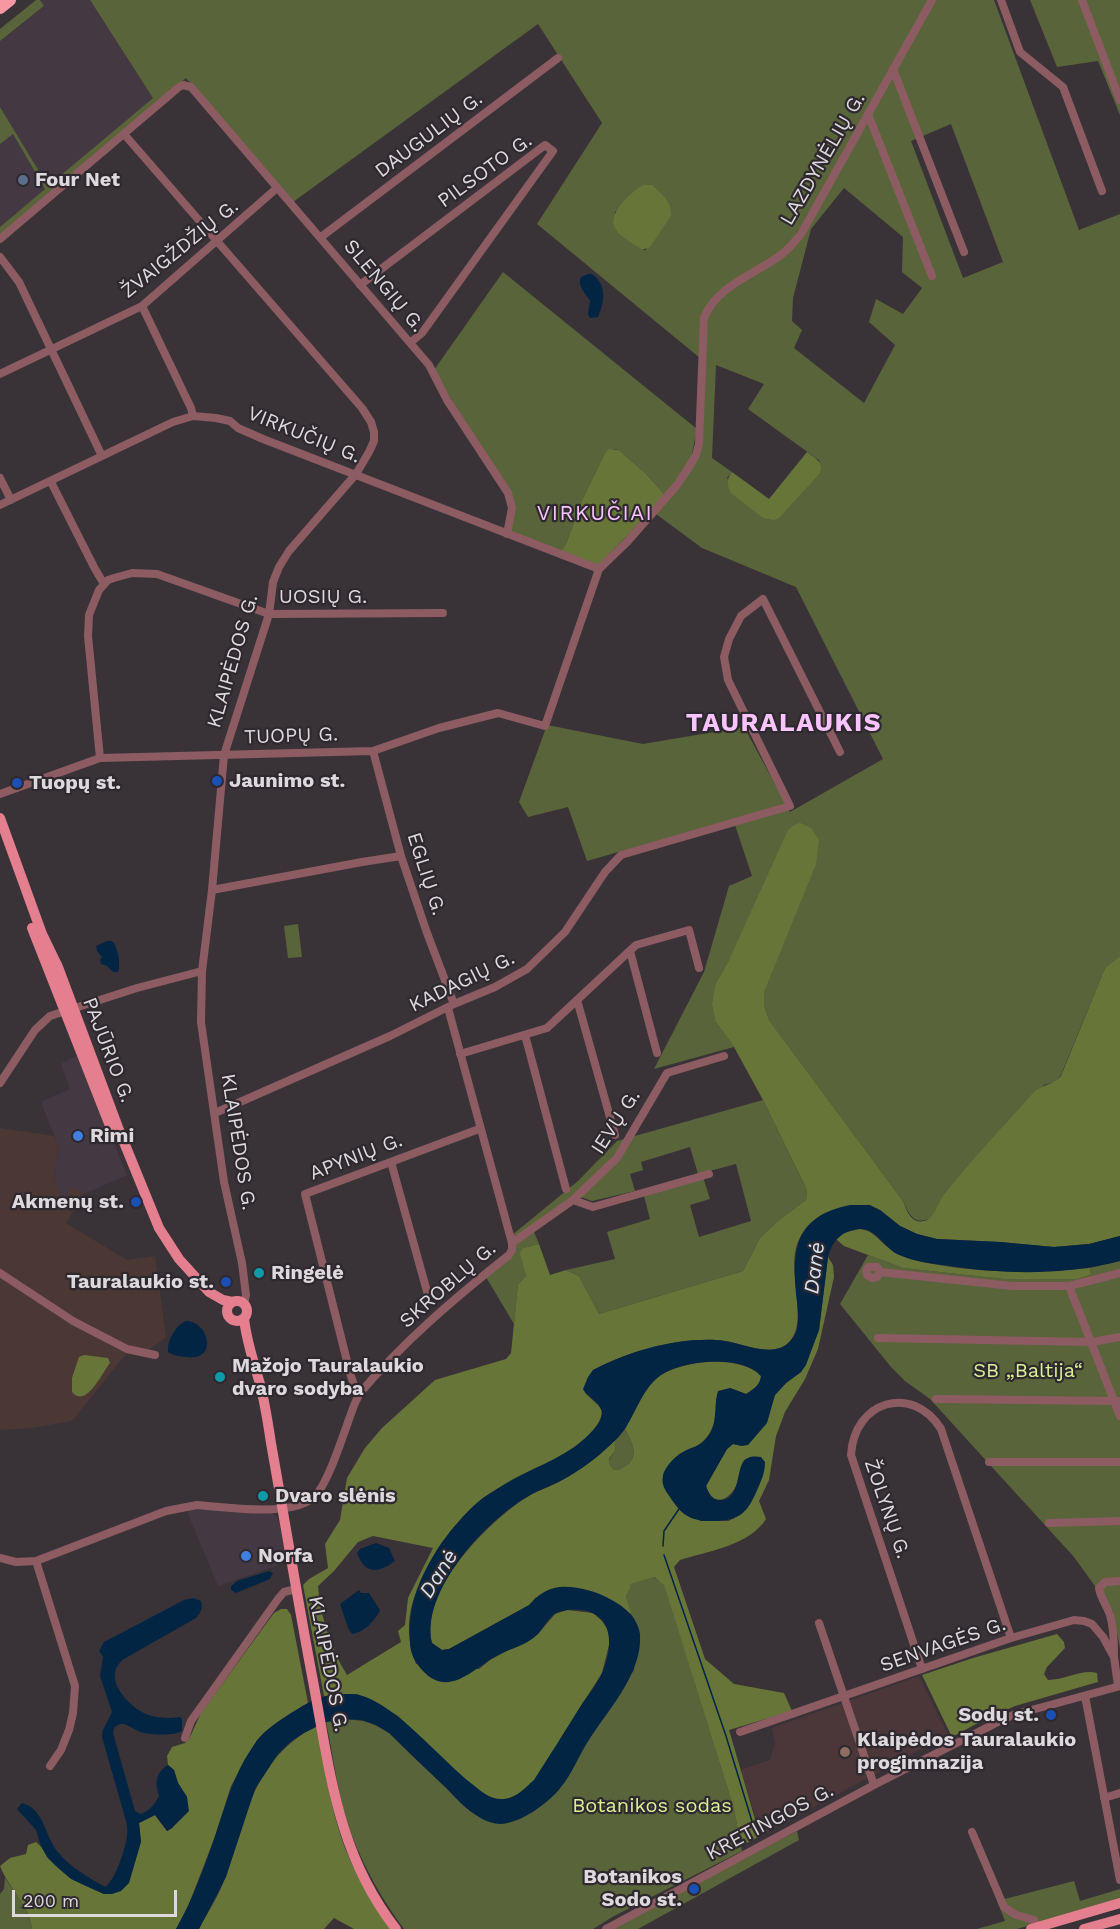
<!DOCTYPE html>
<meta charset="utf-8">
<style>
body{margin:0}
#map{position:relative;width:1120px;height:1929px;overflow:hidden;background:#393338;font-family:"Work Sans",sans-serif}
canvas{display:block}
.scale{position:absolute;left:12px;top:1890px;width:165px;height:27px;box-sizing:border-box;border:3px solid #ddd9dd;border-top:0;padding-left:8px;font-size:18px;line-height:21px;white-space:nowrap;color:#ddd9dd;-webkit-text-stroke:4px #2e292e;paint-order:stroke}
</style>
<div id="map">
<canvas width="1120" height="1929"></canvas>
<div class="scale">200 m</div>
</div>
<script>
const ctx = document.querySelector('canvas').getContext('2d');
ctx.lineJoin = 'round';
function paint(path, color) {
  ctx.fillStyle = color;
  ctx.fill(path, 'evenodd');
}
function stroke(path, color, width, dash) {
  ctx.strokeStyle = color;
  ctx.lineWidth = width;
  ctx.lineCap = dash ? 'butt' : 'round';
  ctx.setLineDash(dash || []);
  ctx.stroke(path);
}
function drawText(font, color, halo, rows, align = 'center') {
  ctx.font = font + ' "Work Sans",sans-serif';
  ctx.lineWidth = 4.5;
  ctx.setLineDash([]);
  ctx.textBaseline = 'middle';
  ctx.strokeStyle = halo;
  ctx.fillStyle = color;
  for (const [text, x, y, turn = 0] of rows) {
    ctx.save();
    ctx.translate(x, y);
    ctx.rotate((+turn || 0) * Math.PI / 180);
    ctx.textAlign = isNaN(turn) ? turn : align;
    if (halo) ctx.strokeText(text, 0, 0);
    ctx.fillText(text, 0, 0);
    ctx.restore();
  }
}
const built = new Path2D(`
 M40,0H90L153,98L48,186L0,107V41L44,7Z
 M13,134L45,189L0,227V144Z
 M78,1055L127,1175L84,1194L72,1187L63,1202L54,1176L59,1148L41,1102L70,1089L61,1064Z
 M191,1508L272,1513L277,1517L280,1524L287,1562L218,1586L186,1509Z`);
const industrial = new Path2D(`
 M0,1128L54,1136L59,1148L54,1176L63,1201L72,1187L84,1194L66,1223L127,1260L155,1256L166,1337L149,1350L126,1354L72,1421L32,1428L0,1430Z`);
const education = new Path2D(`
 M919,1676L948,1735L762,1835L740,1770L770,1760L775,1743L772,1728Z`);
const green = new Path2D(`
 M36,0H40L44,6L0,41V29Z
 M90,0H928L802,228L782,250L711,300L700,358L537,224L602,123L538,24L293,202L186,78L0,236V227L45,189L13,134L0,144V107L48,186L153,98ZM643,185L646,250H642L616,230L615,212Z
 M935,0H994L1079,230L1120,214V956L1105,968L1061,1075L1055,1082L1044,1085L930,1218C914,1226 909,1214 903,1201L769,1020L764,1005V992L730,958L716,983V1022L734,1047L654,1069L704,972L729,886L752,876L733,819L587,861L568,807L528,817L519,802L547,725L643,744L744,727L790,812L883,759L796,587L702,548L656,514L696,462L708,317L711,309L726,294L784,255ZM951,124L1003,262L963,278L911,141ZM844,188L903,237L902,272L922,288L903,314L876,299L869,322L895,345L864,403L794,348L802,330L792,321L793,298L811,229ZM716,365L764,384L748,409L820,461L763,518L727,478L732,472L712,458Z
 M1030,0H1120V115L1098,61L1057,67Z
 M503,272L697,429L691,459L665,495L646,474L619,450L614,449L605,453L582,500L566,544L561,551L511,532L515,507L434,370Z
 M298,924L302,957L288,958L284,926Z
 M763,1100L807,1190L806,1200L779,1220L760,1238L743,1271L599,1314L579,1276L566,1270L615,1259L607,1232L650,1219L644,1196L703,1177L710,1199L690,1205L699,1237L751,1221L736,1164L698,1174L690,1147L641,1162L643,1170L630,1174L635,1191L592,1201L581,1197L534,1232L539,1244L523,1248L526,1276L518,1284L514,1324L486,1277L510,1258L512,1235L578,1181L617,1141Z
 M868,1255L903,1268L1004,1279H1077L1091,1275L1090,1268L1120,1261V1648L1113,1611L1074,1557L930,1399L905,1381L891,1367L840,1304Z
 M625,1429C631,1441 640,1455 627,1465C622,1468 620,1470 614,1470L610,1465L609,1460L615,1451L616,1439Z
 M653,1577L664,1584L734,1809L742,1851L614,1916L593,1929H404C383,1901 365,1869 352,1836C338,1800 334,1759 326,1722C353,1718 366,1718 389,1733L588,1741L634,1670L637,1625L632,1615L626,1596L630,1589V1583Z
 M797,1831L799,1840L638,1929H611Z
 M5,1878C16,1894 29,1909 32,1929H0V1894L4,1889Z
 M1074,1881L1080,1901L1120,1889V1899L1017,1929H977L1005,1921L997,1901Z`);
const forest = new Path2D(`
 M643,185H652C662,195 672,201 671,216L650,247L642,250C634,244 622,238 616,230C605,215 631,192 643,185Z
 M609,449L619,450L646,474L665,495L630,533L597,566L561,551L566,544L582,500L605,453Z
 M807,452C815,458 824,462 820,473L779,518L774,520L763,518L731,493C727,485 726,480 732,472L769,499Z
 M800,823L811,828L819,840L816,864L764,992V1005L769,1020L903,1201C907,1211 911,1224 924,1221C934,1219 938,1203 943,1196C972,1159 1004,1126 1035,1091C1045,1084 1053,1085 1061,1076L1105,968L1120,956V1236L1089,1244L1054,1247L1000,1242L937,1239L917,1234L900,1226L880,1210C868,1211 831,1211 822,1216C765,1246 819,1317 787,1344C767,1359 738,1340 716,1340C675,1338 630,1352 593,1370L585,1393L599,1406L602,1411C599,1451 509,1476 481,1500C457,1520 439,1545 425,1572C409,1604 403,1629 416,1664L479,1669L490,1660L538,1634L555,1614L567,1610L593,1613L602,1621L608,1630L610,1641L602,1673L534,1780L519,1794L506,1799H496L487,1796L457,1772L398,1716L357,1694L324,1696L303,1585L309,1579L328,1568L325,1544L340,1520L347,1478L365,1448L382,1428L435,1380L506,1359L511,1353L518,1284L526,1276L520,1253L523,1248L539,1244L550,1275L566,1270L579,1276L599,1314L743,1271L760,1238L779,1220L806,1200L807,1190L763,1100L734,1047L716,1022L712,1004L716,983L730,958L788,830L794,825ZM373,1536L433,1548L408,1598L405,1625L398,1631L401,1642L347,1675C331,1649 320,1616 318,1586L334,1571L358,1542Z
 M859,1229C872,1230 876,1237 885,1245C893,1252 909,1259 919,1261C975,1274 1034,1273 1090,1268L1091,1275L1077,1279H1004L903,1268L844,1246L836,1239L844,1233Z
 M828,1257L833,1265L834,1277L818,1349L805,1379L785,1412L776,1436L769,1480L759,1501L766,1519C750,1545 709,1551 680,1560L674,1567L705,1659L734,1684L784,1693L792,1711L729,1730L760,1836L741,1846L734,1809L664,1585L654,1577L630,1584V1589L626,1596L632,1615L620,1605L536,1597L530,1605L449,1649L442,1650L432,1643C420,1591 485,1525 524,1499C534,1492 546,1488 557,1483C579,1471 599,1457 616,1439L615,1451L609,1459L610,1465L614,1470C620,1470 622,1468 627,1465C640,1455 631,1441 625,1429C633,1415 642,1392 653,1381C675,1360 740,1353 761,1376C760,1386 754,1389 746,1394L730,1388L716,1399C717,1420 713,1438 692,1449L700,1521H728L735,1518L739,1479C733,1498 714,1511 706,1486L727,1449L733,1444L742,1446L771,1405L775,1395L786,1383L801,1372L819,1330Z
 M84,1355L108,1358L110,1363C102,1373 86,1409 72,1392V1378L79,1357Z
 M281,1609H287L291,1615L308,1703L278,1722L257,1740L231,1786L216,1834L187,1909L176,1929H32C29,1904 9,1889 0,1866L10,1858L26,1854L28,1845L36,1842C44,1848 47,1857 54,1864C69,1879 85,1886 104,1894L141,1842L139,1823L155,1815L167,1831L172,1828L187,1797L178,1783L174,1770L168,1765L167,1756L172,1747L185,1743L189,1739L201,1713L274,1613Z
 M1057,1634L1064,1642L1065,1648L1047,1667L1044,1674L1048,1680C1065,1680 1082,1669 1097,1673L1098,1682L1015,1706L976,1724L952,1737L922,1675L973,1658Z
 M317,1725C325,1766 330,1809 345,1848C356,1876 374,1903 390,1929H354L334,1918L324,1929H199C208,1912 220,1894 226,1875C250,1811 250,1763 317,1725Z`);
const water = new Path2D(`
 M588,274H592C607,285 605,301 598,317L590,318L588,314L590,301C586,293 577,287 581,277Z
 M107,941H112C118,946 121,965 118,972H113L107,966L101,964L100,960L102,957L97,951L96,946Z
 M850,1205H870L880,1210L900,1226L917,1234L937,1239L1000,1242L1054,1247L1089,1244L1120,1236V1261C1065,1275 1007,1275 951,1266C937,1264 923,1263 910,1259C905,1257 901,1256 897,1254C884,1247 876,1228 860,1229C842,1230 832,1241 828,1257L819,1330L806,1365L801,1372L786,1383L775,1395L767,1423L748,1445L742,1446L733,1444L727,1449L706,1486C708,1492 711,1499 718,1500C740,1502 736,1473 743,1462C747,1456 755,1456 761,1457L765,1462C765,1472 762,1479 758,1488C748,1512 741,1520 715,1521C692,1522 682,1516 670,1497C665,1490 661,1484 663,1476C664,1468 675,1456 683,1452C691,1447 699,1447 706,1439C719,1425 713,1407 718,1391L730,1388L746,1394C754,1389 760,1385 761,1376C742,1355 689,1360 666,1372C645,1383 638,1408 626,1427C622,1434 615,1441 608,1447C592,1462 575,1474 556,1483C546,1488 536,1491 527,1497C486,1520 420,1592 432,1643L442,1650L449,1649L529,1605C537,1596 547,1588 560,1587C586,1584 637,1604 640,1634C643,1674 606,1712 587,1743C578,1757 572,1774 561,1787C550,1802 520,1824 500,1824C494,1824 485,1821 479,1817C466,1810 455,1797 445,1787C426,1769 407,1751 389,1733L376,1725L362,1720L345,1719L326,1722L304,1733L290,1742L278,1754L255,1789L226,1877L199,1929H176C193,1899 205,1866 216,1833C227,1800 235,1771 256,1742C264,1730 279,1721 291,1713C301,1707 311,1700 323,1697C332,1694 350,1693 359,1695C395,1703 441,1760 472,1784C482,1792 490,1800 504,1799C516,1798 525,1788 534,1780C549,1756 565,1732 580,1707C587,1696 597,1685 602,1673C611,1654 615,1622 592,1613C582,1608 565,1609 556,1613C548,1618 544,1627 538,1634C527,1645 512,1648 498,1655C475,1667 449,1699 423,1671C416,1664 410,1653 410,1643C408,1608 417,1583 435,1553C446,1535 466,1511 483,1498C492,1492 501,1486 510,1481C540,1464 571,1456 594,1429C598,1424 602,1419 602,1413C601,1402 588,1398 583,1389L588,1377L593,1370C630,1351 674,1338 716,1340C738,1340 776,1363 793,1338C800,1329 798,1313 797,1302C792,1252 792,1217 850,1205Z
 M186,1321C209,1321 219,1362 186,1357C179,1356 173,1356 168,1352C167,1340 176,1325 186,1321Z
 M376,1543L389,1548L395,1561C379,1573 365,1575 357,1553L360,1549Z
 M269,1571L273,1573L270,1579L236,1593L231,1590V1586L237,1581Z
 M359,1590L361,1593H369L380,1610C376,1620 363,1633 352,1634L348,1628L340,1604Z
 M193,1598L201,1601C203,1609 201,1612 196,1618L124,1659C102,1675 124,1702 142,1712C152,1718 168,1719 180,1717L182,1719V1731C175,1736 149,1735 140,1732C135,1730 129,1725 123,1724C118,1724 118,1725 114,1728L113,1733L135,1811L140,1814C149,1812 155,1804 159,1796C155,1783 155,1773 168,1765L174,1770L178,1783L187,1797L189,1811L172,1828L167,1831L155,1815L139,1823L141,1842L129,1883L121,1891L112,1894H104L71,1879L56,1866L47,1857L41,1846L36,1830L17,1809L22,1803C45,1809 45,1838 58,1852C70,1867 88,1877 105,1887C115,1881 126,1848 127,1835C128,1831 127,1825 126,1821L102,1737L103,1730L112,1712L100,1676L103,1657L99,1651L104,1642L184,1600Z`);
const stream = new Path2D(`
 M663,1546L664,1531L679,1509
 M664,1555L726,1736L754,1828L758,1836`);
const minor = new Path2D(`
 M1001,0L1020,52L1063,87L1102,191
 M1082,0L1120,100
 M893,69L964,252
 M868,114L932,276
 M124,134L362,408L371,422L374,432V441L369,452L356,474L289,551L279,567L273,582L269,614L224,755L212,890L202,971L201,1022L224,1182L242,1263L246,1295L244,1304
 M321,237L558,58
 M0,239L179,87L183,85L191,87L429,365L447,400L508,493L512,508L507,534
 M0,257L19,282L102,456
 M360,285L545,145L553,151L422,333L411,342
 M142,306L191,408L193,416
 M0,374L142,306L277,188
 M0,478L11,500
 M51,482L95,569L104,584
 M0,505L173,422L193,416L216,418L230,421L238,428L263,439L599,569
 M373,751L401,856L427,933L454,1004
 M100,758L88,636L89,615L99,590L108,580L114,578L132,573L157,574L269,614L443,613
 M0,794L100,758L373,751L439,728L498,713L545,726L599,569L627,542L677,485L689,467L696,455L699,444L704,318C716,286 756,274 782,254C789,249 795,241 801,234L932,0
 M212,890L362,862L401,856
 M630,951L657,1053
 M577,1000L615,1135
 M525,1035L566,1189
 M460,1054L547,1028L636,945L689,930L699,968
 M0,1083L35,1030L50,1016L137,988L202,971
 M215,1113L390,1036L454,1004L495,987L527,969L565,932L605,872L621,855L790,806L728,680L724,657L729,639L741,616L763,599L840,752
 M391,1162L428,1295
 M573,1200L593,1207L709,1174
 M512,1243L573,1200L617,1158L667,1073L724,1056
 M880,1272L877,1277L872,1278L867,1275L866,1271L868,1267H877L880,1272L1012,1286H1069L1120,1273
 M0,1273L73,1321L127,1349L155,1355
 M1069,1286L1120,1416
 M878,1338L1092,1342L1120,1337
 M360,1393L355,1388L350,1373L305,1194L479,1129
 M936,1399L1120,1401
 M989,1462H1120
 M1049,1523L1120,1521
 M0,1558L16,1562L36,1561L166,1511L197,1505C226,1507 294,1518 315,1496C330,1481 346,1425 355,1403L360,1393C404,1341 456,1297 509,1255L512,1250V1243L448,1008
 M36,1561L75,1686L73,1713L69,1730L61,1750L50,1766
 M819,1623L874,1785
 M1114,1654C1114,1641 1114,1628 1110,1615C1107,1606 1100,1597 1099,1588L1105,1582L1120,1581
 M922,1669L851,1455C854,1401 912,1383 941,1429L1011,1638
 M1085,1696L1120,1880
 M740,1732L1011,1638L1074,1620L1084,1621L1092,1624L1103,1637L1114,1657L1118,1686
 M185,1738L191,1721L278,1599L284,1592L296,1589
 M1104,1798L1120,1793
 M972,1832L1004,1907L1016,1915L1034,1920L1037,1927
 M606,1929L874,1785L998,1722L1013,1715L1120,1686`);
const major = new Path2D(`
 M0,818L42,934L58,967L119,1130L159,1228L179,1259L209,1292L223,1300L232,1302
 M32,928L110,1126
 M227 1311a10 10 0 1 1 20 0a10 10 0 1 1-20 0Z
 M244,1318C246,1340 254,1363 260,1384C265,1403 268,1423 271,1443C285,1522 298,1602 313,1681C330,1771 337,1853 396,1929
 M1031,1929L1120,1903
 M1084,1929L1120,1919`);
const highway = new Path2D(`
 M0,8L10,0`);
const markers = [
 [23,180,6,"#5c6f8a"],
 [217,781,6,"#1a4fb4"],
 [17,783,6,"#1a4fb4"],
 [78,1136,6,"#3f7fe0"],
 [136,1202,6,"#1a4fb4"],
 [259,1273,6,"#0f9aa8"],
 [226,1282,6,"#1a4fb4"],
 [220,1377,6,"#0f9aa8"],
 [263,1496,6,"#0f9aa8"],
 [246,1556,6,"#3f7fe0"],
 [1051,1715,6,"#1a4fb4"],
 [845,1752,6,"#8d6e63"],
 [694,1889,6,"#1a4fb4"]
];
const streetNames = [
 ["DAUGULIŲ G.",429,135,-37],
 ["LAZDYNĖLIŲ G.",823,159,-60],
 ["PILSOTO G.",485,171,-36],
 ["ŽVAIGŽDŽIŲ G.",180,249,-39],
 ["SLENGIŲ G.",384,286,50],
 ["VIRKUČIŲ G.",304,435,22],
 ["UOSIŲ G.",323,597],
 ["KLAIPĖDOS G.",233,661,-74],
 ["TUOPŲ G.",291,736,-2],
 ["EGLIŲ G.",426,874,72],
 ["KADAGIŲ G.",462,982,-26],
 ["PAJŪRIO G.",108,1050,69],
 ["IEVŲ G.",616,1122,-57],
 ["KLAIPĖDOS G.",238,1142,81],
 ["APYNIŲ G.",356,1157,-21],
 ["SKROBLŲ G.",448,1285,-41],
 ["ŽOLYNŲ G.",887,1509,71],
 ["SENVAGĖS G.",943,1645,-19],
 ["KLAIPĖDOS G.",328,1664,79],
 ["KRETINGOS G.",770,1822,-28]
];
const poiNames = [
 ["Four Net",35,180],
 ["Jaunimo st.",229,781],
 ["Tuopų st.",29,783],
 ["Rimi",90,1136],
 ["Akmenų st.",124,1202,"right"],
 ["Ringelė",271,1273],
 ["Tauralaukio st.",214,1282,"right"],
 ["Mažojo Tauralaukio",232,1366],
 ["dvaro sodyba",232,1389],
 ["Dvaro slėnis",275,1496],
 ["Norfa",258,1556],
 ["Sodų st.",1039,1715,"right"],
 ["Klaipėdos Tauralaukio",857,1740],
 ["progimnazija",857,1763],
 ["Botanikos",682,1877,"right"],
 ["Sodo st.",682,1900,"right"]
];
const parkNames = [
 ["SB „Baltija“",1028,1371],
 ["Botanikos sodas",652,1806]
];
const neighbourhoodNames = [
 ["VIRKUČIAI",595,514]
];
const waterNames = [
 ["Danė",815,1268,-83],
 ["Danė",439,1574,-58]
];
const districtNames = [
 ["TAURALAUKIS",784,723]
];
paint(built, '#443943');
paint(industrial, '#4b3733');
paint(education, '#4b3639');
paint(green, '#5a643a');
paint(forest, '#687539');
paint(water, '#022543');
stroke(stream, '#022543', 1.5);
stroke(minor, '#8d5c62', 8);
stroke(major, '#e37f8e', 10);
stroke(highway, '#f797a4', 12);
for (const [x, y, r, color] of markers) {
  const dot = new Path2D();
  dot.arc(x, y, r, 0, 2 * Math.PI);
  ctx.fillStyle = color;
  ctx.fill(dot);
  stroke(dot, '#2e292e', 2);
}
drawText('20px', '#ddd9dd', '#2e292e', streetNames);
drawText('bold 20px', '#ddd9dd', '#2e292e', poiNames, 'left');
drawText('20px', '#daef96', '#2e292e', parkNames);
ctx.letterSpacing = '1.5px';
drawText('21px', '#f9c3ff', '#2e292e', neighbourhoodNames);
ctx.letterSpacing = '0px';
drawText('italic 21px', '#d6e3f0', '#2e292e', waterNames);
ctx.letterSpacing = '1.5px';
drawText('bold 26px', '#f9c3ff', '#2e292e', districtNames);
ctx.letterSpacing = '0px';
</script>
